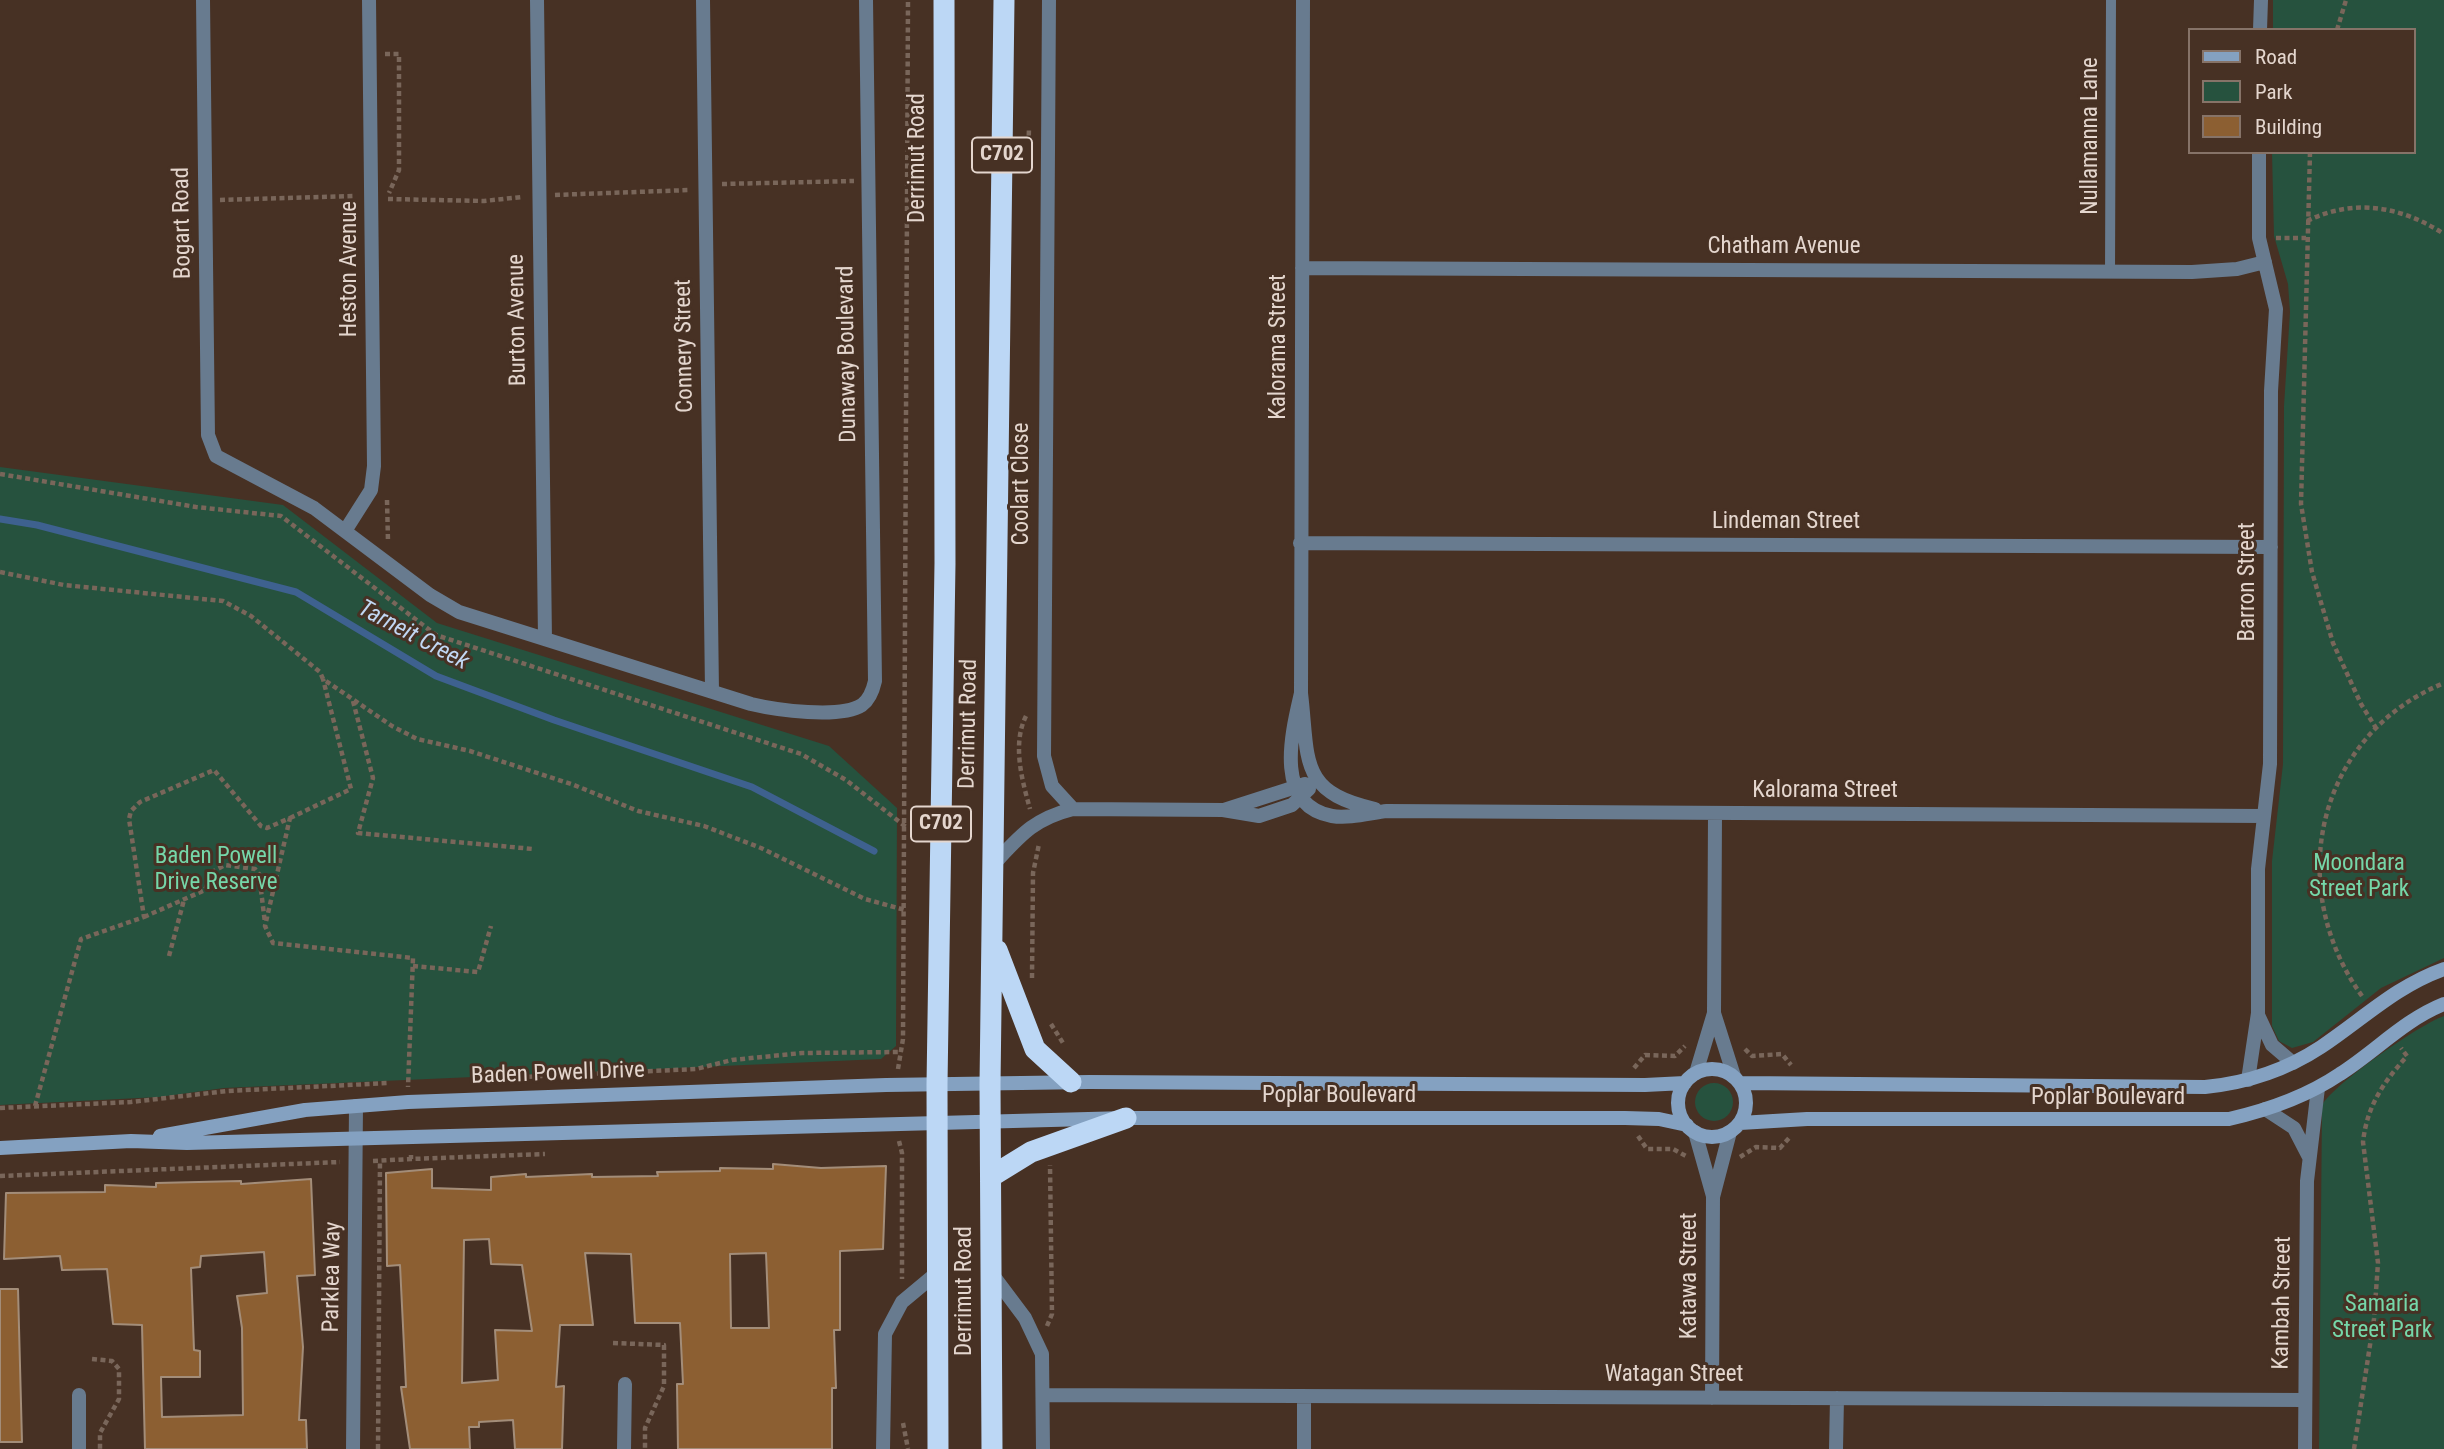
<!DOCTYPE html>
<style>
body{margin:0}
#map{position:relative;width:2444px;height:1449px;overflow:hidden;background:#473124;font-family:"Roboto Condensed",sans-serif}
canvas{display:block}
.legend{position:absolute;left:2188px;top:28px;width:228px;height:126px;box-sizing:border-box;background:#473124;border:2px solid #867368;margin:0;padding:9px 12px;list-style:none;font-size:21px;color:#e4d6ce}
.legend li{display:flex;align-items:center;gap:14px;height:35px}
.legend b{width:35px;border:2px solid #867368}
</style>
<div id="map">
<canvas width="2444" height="1449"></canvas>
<ul class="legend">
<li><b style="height:9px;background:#84a1c1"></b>Road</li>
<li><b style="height:19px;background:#26523e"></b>Park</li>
<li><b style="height:19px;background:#8c5f32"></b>Building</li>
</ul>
</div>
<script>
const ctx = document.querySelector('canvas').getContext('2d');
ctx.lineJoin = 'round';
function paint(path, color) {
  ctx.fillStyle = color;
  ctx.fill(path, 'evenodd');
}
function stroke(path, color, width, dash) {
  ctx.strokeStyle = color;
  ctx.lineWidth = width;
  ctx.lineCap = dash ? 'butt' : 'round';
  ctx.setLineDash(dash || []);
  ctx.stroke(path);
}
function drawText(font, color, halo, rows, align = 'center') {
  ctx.font = font + ' "Roboto Condensed",sans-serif';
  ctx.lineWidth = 6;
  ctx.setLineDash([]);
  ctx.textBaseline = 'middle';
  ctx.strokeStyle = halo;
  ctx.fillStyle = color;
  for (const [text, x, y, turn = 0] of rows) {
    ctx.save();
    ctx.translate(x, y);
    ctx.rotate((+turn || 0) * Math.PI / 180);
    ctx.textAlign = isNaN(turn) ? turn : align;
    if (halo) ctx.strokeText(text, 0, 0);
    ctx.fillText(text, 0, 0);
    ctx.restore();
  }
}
const green = new Path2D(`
 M2273,0H2444V958L2381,988L2313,1042L2292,1048L2279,1041L2272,1026V861L2283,764L2284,406L2290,312L2288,284L2274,236L2272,152H2414V30H2273Z
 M0,467L283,505L437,623L829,746L897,808L896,1046L881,1059L224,1088L159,1097L0,1105Z
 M2444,1016V1449H2319L2322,1105C2334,1084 2420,1024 2444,1016Z
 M1695 1102a19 19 0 1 1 38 0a19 19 0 1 1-38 0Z`);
const stream = new Path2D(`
 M0,519L37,525L296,592L436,676L554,720L752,787L874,851`);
const building = new Path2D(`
 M773,1164L821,1168L886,1166L883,1249L840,1251V1330H834L836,1388H832V1449H678L677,1384H683L680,1323H635L631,1254L585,1253L593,1325H560L556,1387L564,1386L562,1449H515L513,1420L479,1422V1427H469L470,1449H410L401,1387H406L400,1265L387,1266L386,1173L432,1169V1188L491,1190V1177L526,1174V1177L592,1174V1177L658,1176L657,1172L720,1171V1168L773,1169ZM489,1239L491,1264L522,1265L532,1331L495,1330L498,1380L462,1383L464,1240ZM766,1253L769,1328H731L730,1254Z
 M311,1179L315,1275L297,1276L303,1347L299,1420H306L307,1449H145L142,1325L113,1324L107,1269L62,1270L60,1256L4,1259L6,1193L105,1192V1185L156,1187V1183L241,1181V1184ZM264,1252L267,1293L237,1296L242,1328L243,1415L162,1417L161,1377H200V1351L194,1350L191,1268L200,1267L201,1256Z
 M0,1289H18L22,1442H0Z`);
const path = new Path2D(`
 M2337,30L2346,0
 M385,54H399V170L389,193
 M2310,152L2301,504L2312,572L2333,643L2361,704L2376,728
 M1028,161L1029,128
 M722,184L854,181
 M555,195L690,190
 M388,199L484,201L522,197
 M220,200L355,196
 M2307,221C2354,198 2401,206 2444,234
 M2276,238H2306
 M0,474L196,507L281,516L436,635L801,754L846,780L906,827
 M387,500L388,541
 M0,572L64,585L223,601L251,616L320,672L323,679L392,726L417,739L470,751L574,785L638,811L704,826L761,848L865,899L905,910
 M353,701L373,778L358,833L533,849
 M1026,716C1012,744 1022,780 1030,809
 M290,818L351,789L323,679
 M144,917L205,890L212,872L225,865L255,869L259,874L265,923
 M169,956L184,900
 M413,966L478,972L491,926
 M1032,978L1033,873L1039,844
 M2362,996C2284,888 2315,736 2444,683
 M1051,1024L1063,1043
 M1745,1049L1752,1056L1782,1054L1791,1065
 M1634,1068L1645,1055L1675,1056L1685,1046
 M898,1069L903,1039L908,0
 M478,1079L696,1069L732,1060L802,1053L899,1052
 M35,1106L81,939L144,917L129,819L131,811L140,802L214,770L261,826L267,828L290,818L265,926L273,943L413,958L408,1087
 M0,1108L131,1102L227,1091L389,1083
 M1638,1136L1647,1149H1673L1686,1156
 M899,1141L902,1153V1279
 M411,1155V1159L545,1154
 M1740,1157L1756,1147L1780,1148L1790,1137
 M373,1161L411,1159
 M0,1176L340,1162
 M1047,1326L1052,1314L1050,1165
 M613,1343L664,1345V1386L645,1428V1449
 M92,1359L112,1361L119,1369V1399L100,1433V1449
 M903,1423L908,1449
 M378,1449L380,1160
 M2354,1449L2374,1319L2378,1263L2363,1142C2367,1106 2383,1083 2407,1056L2401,1048`);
const lane = new Path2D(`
 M2110,272L2111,0`);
const street = new Path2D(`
 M203,0L208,435L216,456L314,508L430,595L459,612L751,704C776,710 840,719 862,705C870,699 873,690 875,681L866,0
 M537,0L545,639
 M703,0L712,691
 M1049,0L1044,756L1052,786L1073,809
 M1303,0L1301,693C1309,760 1298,792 1375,809
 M2260,30L2261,0
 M1302,268L2192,272L2237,269L2265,262
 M345,531L371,490L374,466L369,0
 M1300,543L2271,547
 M1301,693C1292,732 1273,805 1332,816C1349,819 1370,813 1387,811L2263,816
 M1224,810L1305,784
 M1715,814L1714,1013L1734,1076
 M993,865C1020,836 1033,819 1073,809L1223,810L1259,816L1292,805L1309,789
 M2258,1015L2272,1045L2293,1063
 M1696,1073L1714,1013
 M2248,1080L2258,1013V869L2270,764L2271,391L2276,309L2259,238V152
 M2265,1109L2294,1128L2309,1157
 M1695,1132L1713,1196
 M992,1274L1025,1318L1042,1354L1043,1449
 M1043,1395L2305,1400
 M1304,1396V1449
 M1712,1398L1713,1197L1730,1132
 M79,1449V1395
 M353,1449L356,1106
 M624,1449L625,1384
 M883,1449L885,1334L902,1302L938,1272
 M1836,1449L1837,1398
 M2305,1449L2307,1181L2318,1088`);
const secondary = new Path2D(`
 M1678 1103a34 34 0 1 1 68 0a34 34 0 1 1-68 0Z
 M1741,1083L2205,1087C2247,1083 2286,1070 2321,1047C2363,1019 2396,986 2444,969
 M1740,1123L1807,1119H2229C2268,1110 2306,1097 2340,1074C2376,1051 2404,1020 2444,1004
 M160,1136L305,1110L408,1102L886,1085L1089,1082L1645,1085L1685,1083
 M0,1148L131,1141L187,1143L1126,1118H1625L1659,1119L1687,1125`);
const highway = new Path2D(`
 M997,950L1035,1049L1071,1082
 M992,1176L1031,1152L1126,1118
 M938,1449L937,1084L945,563L944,0
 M992,1449L990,1084L1004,0`);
const shields = [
 [1002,155,60],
 [941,824,60]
];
const shieldNames = [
 ["C702",1002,155],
 ["C702",941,824]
];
const streetNames = [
 ["Nullamanna Lane",2091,136,-90],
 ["Derrimut Road",918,158,-90],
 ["Bogart Road",183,223,-91],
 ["Chatham Avenue",1784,247],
 ["Heston Avenue",350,269,-90],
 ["Burton Avenue",518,320,-91],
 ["Connery Street",685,346,-91],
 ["Kalorama Street",1279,347,-90],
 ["Dunaway Boulevard",848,354,-91],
 ["Coolart Close",1022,484,-90],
 ["Lindeman Street",1786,522],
 ["Barron Street",2248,582,-90],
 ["Derrimut Road",969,724,-89],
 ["Kalorama Street",1825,791],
 ["Baden Powell Drive",558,1074,-2],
 ["Poplar Boulevard",1339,1096],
 ["Poplar Boulevard",2108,1098],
 ["Katawa Street",1690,1276,-90],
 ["Parklea Way",333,1277,-89],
 ["Derrimut Road",965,1291,-90],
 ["Kambah Street",2283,1303,-89],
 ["Watagan Street",1674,1375]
];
const parkNames = [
 ["Baden Powell",216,857],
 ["Drive Reserve",216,883],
 ["Moondara",2359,864],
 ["Street Park",2359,890],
 ["Samaria",2382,1305],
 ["Street Park",2382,1331]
];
const waterNames = [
 ["Tarneit Creek",413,636,28]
];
paint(green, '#26523e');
stroke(stream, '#3e618f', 7);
paint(building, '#8c5f32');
stroke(building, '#a38d79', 2);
stroke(path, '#79665a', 4.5, [5, 3.5]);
stroke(lane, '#687b8f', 10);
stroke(street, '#687b8f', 14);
stroke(secondary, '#84a1c1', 14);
stroke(highway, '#bcd7f5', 21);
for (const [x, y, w] of shields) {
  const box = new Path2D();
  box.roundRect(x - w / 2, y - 17.5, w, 35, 5);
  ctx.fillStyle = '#473124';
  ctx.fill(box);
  stroke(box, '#e4d6ce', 2);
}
drawText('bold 21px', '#e4d6ce', null, shieldNames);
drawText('23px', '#e4d6ce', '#473124', streetNames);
drawText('23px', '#75d7a9', '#473124', parkNames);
drawText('italic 24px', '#c1d7f3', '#473124', waterNames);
</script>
